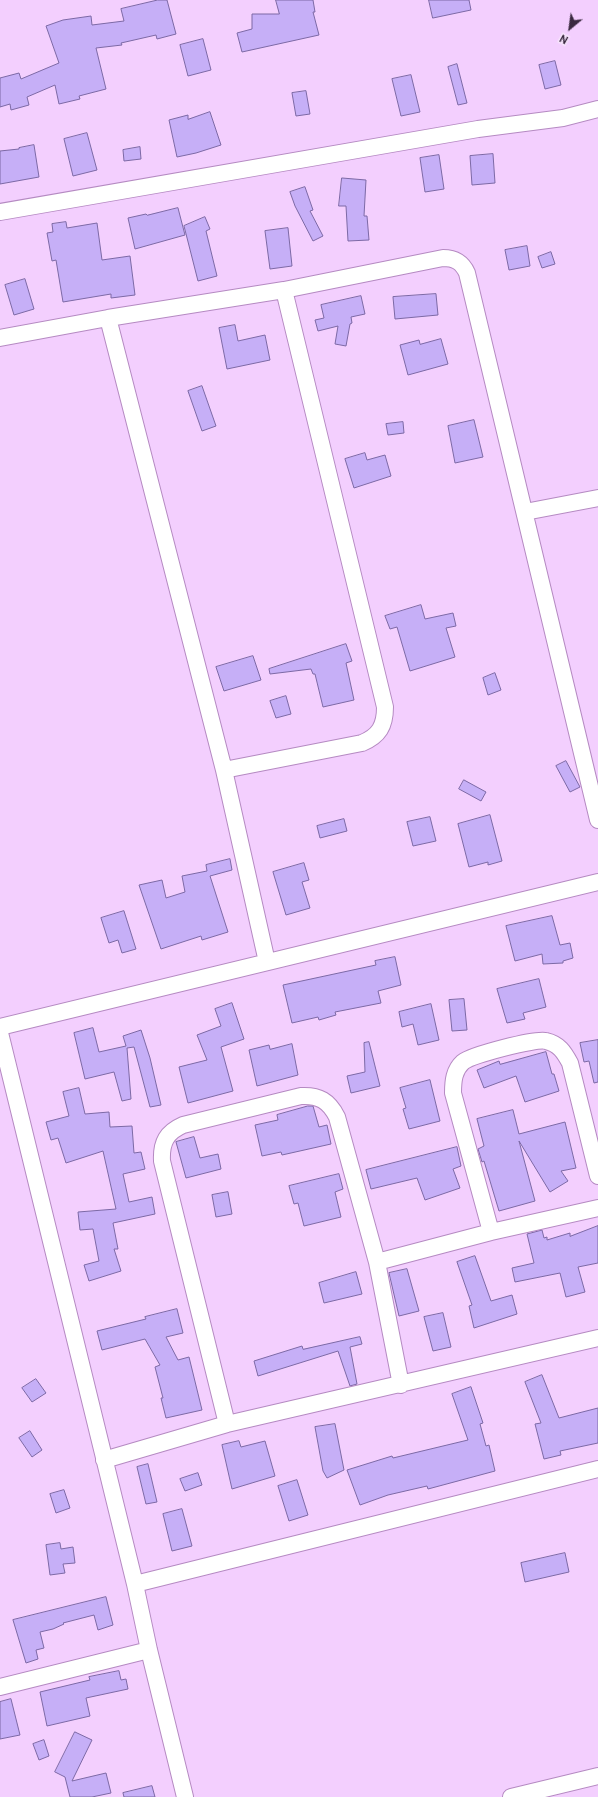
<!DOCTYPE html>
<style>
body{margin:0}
#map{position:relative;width:598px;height:1797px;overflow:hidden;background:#f3cffe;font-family:Overpass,sans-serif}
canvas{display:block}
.north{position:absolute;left:550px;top:8px;width:40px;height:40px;-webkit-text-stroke:3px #f6e4fc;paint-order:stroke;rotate:209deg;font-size:11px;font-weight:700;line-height:16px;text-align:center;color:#3a2940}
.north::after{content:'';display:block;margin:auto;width:14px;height:18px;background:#3a2940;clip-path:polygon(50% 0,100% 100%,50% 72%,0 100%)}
</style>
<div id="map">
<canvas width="598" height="1797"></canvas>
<div class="north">N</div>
</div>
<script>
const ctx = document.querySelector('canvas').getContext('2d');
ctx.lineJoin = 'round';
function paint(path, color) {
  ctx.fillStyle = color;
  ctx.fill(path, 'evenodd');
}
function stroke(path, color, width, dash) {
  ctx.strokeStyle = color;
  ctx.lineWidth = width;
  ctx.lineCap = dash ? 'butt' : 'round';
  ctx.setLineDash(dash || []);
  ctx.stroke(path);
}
const building = new Path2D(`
 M158,0H167L176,34L157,39L156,35L121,43L122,45L96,48L106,89L79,96L80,99L59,104L55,85L27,97L29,105L11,110L10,104L0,107V78L19,73L21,79L59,63L46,26L63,20L91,16L92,25L124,21L121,9Z
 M276,0H313L315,12H313L319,35L242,52L237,33L252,29V14H279Z
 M429,0H469L471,10L433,18Z
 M203,39L211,70L188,76L180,45Z
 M555,61L561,85L545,89L539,65Z
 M457,64L467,103L458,105L448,67Z
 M411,75L420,112L401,116L392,79Z
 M306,91L310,114L296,116L292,93Z
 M210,112L221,145L196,153L177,157L169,120L188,115V119Z
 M87,133L97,170L73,176L64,139Z
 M34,145L39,177L0,184V151L19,149V148Z
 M140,147L141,159L124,161L123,150Z
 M493,154L495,183L472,185L470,156Z
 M439,155L444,189L425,192L420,158Z
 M342,178L366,180L364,216H367L369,240L348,241L346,206H339Z
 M305,187L313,210L310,211L323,236L313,241L295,206L290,192Z
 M178,208L185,235L135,249L128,218L146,214L147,215Z
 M205,217L210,229L206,231L217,276L198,281L184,226Z
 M66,222L67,228L97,223L102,260L130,256L135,295L111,298V294L63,302L56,260L52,261L47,233L53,232L52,224Z
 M288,228L292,266L270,269L265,231Z
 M527,246L530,266L509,270L505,250Z
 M551,252L555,264L542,268L538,257Z
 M25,279L34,309L14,315L5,285Z
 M436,294L438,315L395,319L393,297Z
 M361,296L365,314L351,317L352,323L350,324L346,346L335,344L338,326L318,331L315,320L324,318L321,305Z
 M235,325L238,341L265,335L270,360L227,369L219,328Z
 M441,339L448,364L408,375L400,345L419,340L420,344Z
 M202,386L216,426L202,431L188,391Z
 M474,420L483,457L455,463L448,426Z
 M403,422L404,433L388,435L386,424Z
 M365,453L367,460L385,455L391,476L354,488L345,459Z
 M421,605L425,619L453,613L456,626L446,628L455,657L410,671L397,627L390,629L385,616Z
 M346,644L352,661L346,663L354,700L323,707L315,674H313L311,669L270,674L269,669Z
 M253,656L261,680L224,691L216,667Z
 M495,673L501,690L488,695L483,678Z
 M286,696L291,714L276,718L270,701Z
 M566,761L580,787L570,792L556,766Z
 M464,780L486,792L481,801L459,789Z
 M490,815L502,861L488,865V862L469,867L458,824Z
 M430,817L436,841L413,846L407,822Z
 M344,819L347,831L320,838L317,826Z
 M230,859L232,870L210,876L228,932L202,940L201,936L161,949L139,885L162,880L166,898L185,892L182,876L207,871L206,865Z
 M304,863L309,880L302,882L310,908L286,915L273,872Z
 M124,911L136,949L122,953L118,940L109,943L101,918Z
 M552,916L560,945L570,943L573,958L563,961V963L543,964L542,954L515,961L506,926Z
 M395,957L401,985L378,991L381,1003L335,1012L336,1015L319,1020L318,1017L292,1023L283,985L376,965L375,961Z
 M539,979L546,1007L523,1013L525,1019L507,1023L497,989Z
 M464,999L467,1030L452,1031L449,1000Z
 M232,1003L244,1039L221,1047L233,1091L188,1103L179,1067L207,1060L197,1035L221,1026L215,1009Z
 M431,1004L439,1040L418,1045L413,1024L402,1027L399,1012Z
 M93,1028L99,1052L126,1046L123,1036L141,1030L150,1058L161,1105L150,1107L134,1047L127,1048L131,1099L122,1101L114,1072L85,1079L74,1033Z
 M598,1040V1082L594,1083L589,1061L584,1062L580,1043Z
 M369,1042L380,1086L351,1093L347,1076L365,1072L364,1043Z
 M292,1044L298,1075L257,1086L249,1050L269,1045L270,1049Z
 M546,1052L552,1074H554L559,1091L525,1102L516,1076L484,1088L477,1070L499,1061L500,1064Z
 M430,1080L440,1121L409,1129L403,1109L406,1108L400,1088Z
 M79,1088L85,1114L109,1112L110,1127L132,1126L134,1153L141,1152L145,1169L123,1174L129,1202L152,1197L155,1214L113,1223L118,1249H114L121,1271L89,1281L84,1265L99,1261L93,1229L80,1230L78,1212L116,1209L103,1151L66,1163L58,1138L51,1140L46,1122L69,1116L63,1092Z
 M308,1106H313L319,1127L327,1125L331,1144L282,1155L281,1152L262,1156L255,1125L278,1120L277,1115Z
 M513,1110L519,1134L565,1122L576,1168L561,1171L568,1181L550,1192L519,1141L535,1201L499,1211L484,1161L482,1162L478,1149L484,1146L477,1119Z
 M194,1137L200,1158L218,1154L221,1169L186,1178L176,1142Z
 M457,1147L461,1166L453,1169L460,1188L425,1200L417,1178L371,1189L366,1170Z
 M339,1174L343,1189L335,1192L341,1217L304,1226L298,1203L294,1204L289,1186Z
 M228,1192L232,1214L216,1217L212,1195Z
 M598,1226V1263L578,1267L585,1292L566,1297L560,1273L515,1282L512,1268L534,1263L527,1234L542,1230L544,1238L547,1237V1240L570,1233V1236Z
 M475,1256L491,1301L512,1295L517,1314L474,1328L469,1306L472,1305L457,1262Z
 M407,1269L419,1311L399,1316L389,1273Z
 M356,1272L362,1294L324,1303L319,1283Z
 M177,1309L183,1333L166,1337L178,1360L189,1357L202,1410L166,1418L161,1398H163L155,1367L160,1365L145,1339L102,1350L97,1331L146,1319L145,1317Z
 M443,1313L451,1347L433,1351L424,1317Z
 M360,1337L362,1344L350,1347L357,1384L350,1386L338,1351L258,1376L254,1361L302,1346L303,1349Z
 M542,1375L559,1418L598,1408V1443L560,1451L561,1455L544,1459L535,1424L541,1423L525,1382Z
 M36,1379L46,1393L32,1402L22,1388Z
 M471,1387L483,1423L480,1424L486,1446L489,1445L495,1471L428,1489L427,1486L388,1495L360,1505L347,1470L392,1456L393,1458L468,1440L452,1394Z
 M335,1424L344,1470L327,1478L323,1471L315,1427Z
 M30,1431L42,1450L32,1457L19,1438Z
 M239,1441L241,1447L265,1441L275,1476L232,1489L222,1445Z
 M148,1464L157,1502L146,1504L137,1467Z
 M198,1473L202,1485L185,1491L180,1479Z
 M297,1480L308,1515L289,1521L278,1486Z
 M64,1490L70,1508L56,1513L50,1494Z
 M182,1509L192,1546L172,1551L163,1514Z
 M60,1543L61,1549L73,1547L75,1563L63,1564L65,1573L50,1575L46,1545Z
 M565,1553L569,1572L525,1582L521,1563Z
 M106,1597L113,1625L98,1630L94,1615L63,1623L64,1624L53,1629L40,1632L44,1648L36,1650L38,1659L26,1663L13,1620Z
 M119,1671L121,1680L126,1679L128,1689L86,1698L90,1716L47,1726L40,1692L90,1680L89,1677Z
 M11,1699L20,1735L0,1739V1702Z
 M75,1732L92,1740L72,1781L106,1773L111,1793L92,1797H70L65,1777L55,1772Z
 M44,1740L49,1756L39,1760L33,1744Z
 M152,1786L155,1797H124L123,1793Z`);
const street = new Path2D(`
 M0,212L478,129L563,118L598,109
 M108,318L224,770L267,962
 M0,338L108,318L284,290L443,258C455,258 462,262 467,273L598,820
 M525,512L598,498
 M224,770L362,743C379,736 385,726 385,707L284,290
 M0,1027L598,882
 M0,1033L135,1584L149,1650L185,1797
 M491,1232L453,1093C453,1081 454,1070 463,1062C472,1055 536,1038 546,1041C559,1044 564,1052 570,1063L598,1176
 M377,1262L491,1232L598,1208
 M227,1424L162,1161C161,1142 167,1132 183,1125L301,1096C319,1095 329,1101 337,1117L377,1262L401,1385
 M104,1460L227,1424L598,1338
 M135,1584L598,1469
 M0,1687L149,1650
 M511,1797L598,1776`);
paint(building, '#c6aff7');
stroke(building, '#7c69a5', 1);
stroke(street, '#b58ac2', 18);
stroke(street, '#fff', 16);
</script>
